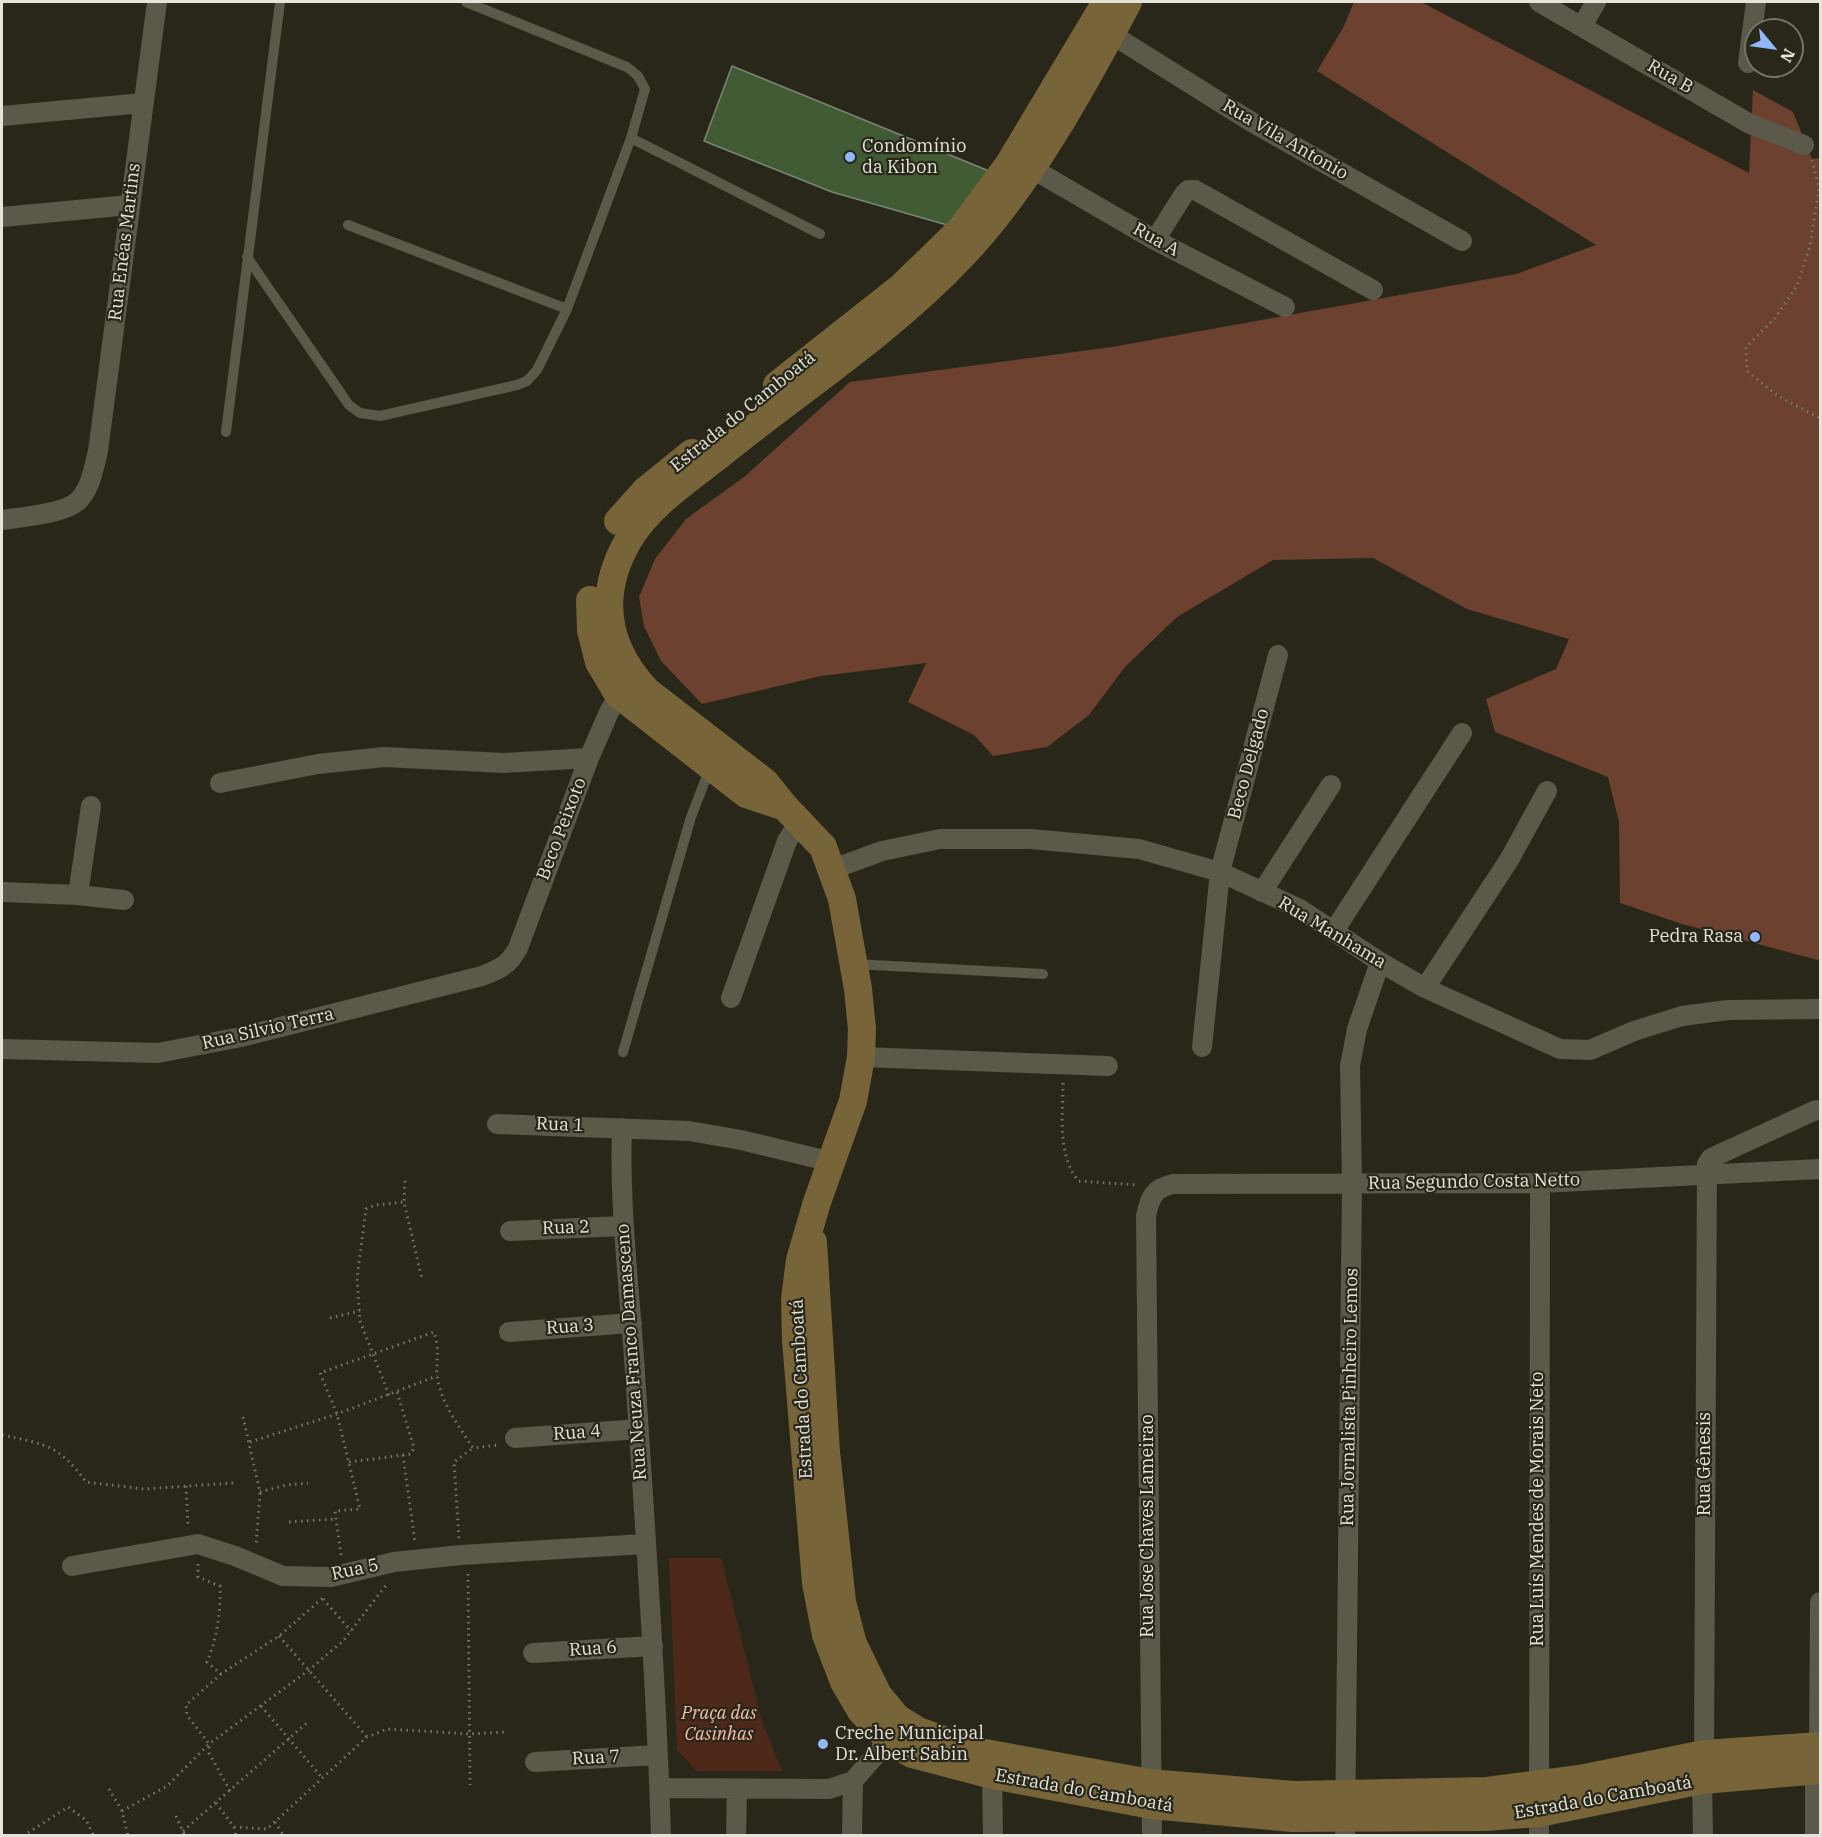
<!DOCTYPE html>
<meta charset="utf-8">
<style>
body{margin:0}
#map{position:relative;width:1822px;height:1837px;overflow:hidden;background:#282719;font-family:"IBM Plex Serif",serif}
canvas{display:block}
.frame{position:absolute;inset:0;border:3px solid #e4e4db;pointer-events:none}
.north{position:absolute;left:1744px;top:18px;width:60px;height:60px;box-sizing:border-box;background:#282719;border:2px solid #737367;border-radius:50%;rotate:119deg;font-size:16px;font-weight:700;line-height:24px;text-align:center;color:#e4e4db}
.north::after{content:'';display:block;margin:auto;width:21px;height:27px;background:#91b8fd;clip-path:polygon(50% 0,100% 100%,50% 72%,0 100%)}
</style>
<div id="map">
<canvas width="1822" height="1837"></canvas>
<div class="frame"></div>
<div class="north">N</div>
</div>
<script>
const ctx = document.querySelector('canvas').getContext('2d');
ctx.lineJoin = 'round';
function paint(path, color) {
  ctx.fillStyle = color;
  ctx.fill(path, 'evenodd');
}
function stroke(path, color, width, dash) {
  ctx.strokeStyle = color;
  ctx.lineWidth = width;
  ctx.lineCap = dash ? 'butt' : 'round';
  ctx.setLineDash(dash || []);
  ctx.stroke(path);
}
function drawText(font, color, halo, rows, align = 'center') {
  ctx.font = font + ' "IBM Plex Serif",serif';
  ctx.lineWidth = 4.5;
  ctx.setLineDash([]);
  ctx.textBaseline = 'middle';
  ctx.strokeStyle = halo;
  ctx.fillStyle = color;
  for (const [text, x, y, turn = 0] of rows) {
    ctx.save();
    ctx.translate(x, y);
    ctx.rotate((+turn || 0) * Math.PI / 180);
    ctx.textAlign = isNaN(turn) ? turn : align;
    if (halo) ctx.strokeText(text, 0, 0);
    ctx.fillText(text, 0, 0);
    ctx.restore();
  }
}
const green = new Path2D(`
 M669,1558H721L762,1722L782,1771H697L677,1750Z`);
const forest = new Path2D(`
 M1354,2H1421L1749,173L1753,90L1793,112L1812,159L1820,158V958L1818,960L1682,924L1620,903L1619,822L1608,777L1495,732L1486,699L1556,669L1569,639L1467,609L1373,558L1273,560L1177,617L1125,667L1089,715L1047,747L993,756L974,735L908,702L926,663L821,676L702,704L661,661L644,626L639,597L655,559L686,519L744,477L850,382L1112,347L1516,274L1596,245L1317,71L1343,28Z`);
const building = new Path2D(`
 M732,66L994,173L961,229L832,192L704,141Z`);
const path = new Path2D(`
 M1812,160L1819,188L1810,246L1797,286L1775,318L1746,347L1747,371L1778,396L1820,418
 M1063,1083C1063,1118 1057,1152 1078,1181L1138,1185
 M405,1181L404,1202L422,1279
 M330,1318L360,1311
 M389,1395L360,1321L357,1278L366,1209L375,1205L404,1202
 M243,1417L260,1492L256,1546
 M2,1435C45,1444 59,1445 86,1482L144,1489L233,1483
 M250,1442L337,1414L437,1376
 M403,1455L415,1542
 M349,1462L411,1454L414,1448L397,1392
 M186,1486L188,1526
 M260,1492L286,1485L308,1483
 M289,1522L335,1519
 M459,1538L454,1462L473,1448
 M341,1555L335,1511L360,1509L337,1414L320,1373L434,1332C440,1350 436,1358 437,1375C440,1401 459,1427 473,1448L498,1445
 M198,1564V1577L220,1586C221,1612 217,1638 207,1662L221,1674L279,1636L325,1596
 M468,1574L470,1785
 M323,1599L351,1631
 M279,1636L367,1737
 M221,1674L186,1705L187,1715L209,1744V1753L230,1791
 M261,1706L323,1779
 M109,1789L122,1811L128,1836
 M216,1803L234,1827L236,1836
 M122,1811L167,1786L209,1744L309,1670L343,1641L387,1584
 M176,1816L185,1836
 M275,1822L284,1836
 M234,1827L267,1829L367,1737L387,1729L470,1734L506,1732
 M183,1831L308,1722
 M23,1836L68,1807L86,1820L94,1836`);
const lane = new Path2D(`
 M631,138L820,234
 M348,225L567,309
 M247,257L349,405L360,413L380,416L517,385L527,381L537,370L567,309L631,138L645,89L638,76L627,67L466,2
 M226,432L280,2
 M854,964L1043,974
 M623,1052L691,817L710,768`);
const street = new Path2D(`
 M1539,2L1750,124L1804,145
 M1582,26L1596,2
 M1111,34L1250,121L1462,241
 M1748,63L1756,2
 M2,116L143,103
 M1031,168L1155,240L1285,307
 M2,217L130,205
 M1155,240L1184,194L1188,190H1195L1373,290
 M2,520C22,517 65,514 79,500C91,487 94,467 98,451L157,2
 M220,783L318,764L384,757L504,763L589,758
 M833,869L882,851L940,839H1031L1139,849L1220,872L1300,909L1380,962L1425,988L1560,1049L1590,1050L1634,1031L1682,1016L1728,1010L1820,1009
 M2,892L78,895L91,806
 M1262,892L1331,785
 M78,895L124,900
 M1334,931L1462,733
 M1425,988L1509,860L1547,791
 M731,998L787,841L800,821
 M1202,1047L1220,872L1278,655
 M2,1049L158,1053L241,1037L482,976C500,969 509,965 518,948L589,758L609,712L625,685
 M861,1057L1108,1066
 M497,1124L689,1131L741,1140L832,1162
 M622,1128C619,1211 630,1291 635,1373C645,1527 656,1681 661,1836
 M510,1231L623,1226
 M509,1332L632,1323
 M515,1438L639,1429
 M72,1566L198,1544L235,1556L283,1576L331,1577L394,1562L461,1555L645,1544
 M533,1653L653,1646
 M1819,1746L1820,1602
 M1704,1754L1707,1164L1711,1158L1816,1110
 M535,1762L657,1755
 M1815,1770V1836
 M992,1775L993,1836
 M1702,1780L1703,1836
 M660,1788L829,1789L853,1781L889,1740
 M736,1836L737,1789
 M852,1836L853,1781
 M1152,1836L1146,1216C1150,1197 1154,1188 1173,1184L1540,1183L1820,1169
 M1345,1836L1352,1183L1350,1066L1357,1029L1380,962
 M1539,1836L1540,1183`);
const secondary = new Path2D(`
 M1128,2C1084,85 1027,189 961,257C890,332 801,389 721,454C689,479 649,505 628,541C597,595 605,646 647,691L765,782L785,807L823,847L842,899L858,989L862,1029L861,1057L853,1101L817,1202L800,1260L795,1299L796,1340L816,1583L826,1635L844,1682L861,1711L889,1740L912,1754L992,1775L1151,1805L1292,1818L1485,1817L1539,1813L1702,1780L1820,1770
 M777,385L900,288L961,229L1009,164L1106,2
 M618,521L645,491L692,453
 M590,600L591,630L599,662L618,694L746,794L785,807
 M813,1242L826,1452L842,1602L853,1644L878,1695L897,1718L918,1731L974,1751L1150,1783L1294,1795L1487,1791L1580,1779L1704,1754L1820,1746`);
const markers = [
 [850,157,6,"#91b8fd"],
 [1755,937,6,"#91b8fd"],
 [823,1744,6,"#91b8fd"]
];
const streetNames = [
 ["Rua B",1670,77,30],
 ["Rua Vila Antonio",1285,140,30],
 ["Rua A",1156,240,29],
 ["Rua Enéas Martins",125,242,-83],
 ["Estrada do Camboatá",743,412,-39],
 ["Beco Delgado",1249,764,-75],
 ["Beco Peixoto",562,829,-69],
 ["Rua Manhama",1332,933,31],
 ["Rua Silvio Terra",268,1029,-13],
 ["Rua 1",560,1125,2],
 ["Rua Segundo Costa Netto",1474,1182,-1],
 ["Rua 2",566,1228,-2],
 ["Rua 3",570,1327,-4],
 ["Rua Neuza Franco Damasceno",632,1352,-94],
 ["Estrada do Camboatá",802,1389,-93],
 ["Rua Jornalista Pinheiro Lemos",1350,1397,-89],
 ["Rua 4",577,1433,-4],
 ["Rua Gênesis",1705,1464,-90],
 ["Rua Luís Mendes de Morais Neto",1538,1509,-90],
 ["Rua Jose Chaves Lameirao",1148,1526,-90],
 ["Rua 5",355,1570,-12],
 ["Rua 6",593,1649,-4],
 ["Rua 7",596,1758,-3],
 ["Estrada do Camboatá",1084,1791,10],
 ["Estrada do Camboatá",1603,1798,-10]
];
const poiNames = [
 ["Condomínio",862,147],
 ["da Kibon",862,168],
 ["Pedra Rasa",1743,937,"right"],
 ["Creche Municipal",835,1734],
 ["Dr. Albert Sabin",835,1755]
];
const parkNames = [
 ["Praça das",719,1714],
 ["Casinhas",719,1735]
];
paint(green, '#4e291a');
paint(forest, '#6c412f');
paint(building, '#415b35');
stroke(building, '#7b8577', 1.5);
stroke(path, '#76766a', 3, [1.5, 4.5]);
stroke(lane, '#5a594a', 10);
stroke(street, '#5a594a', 20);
stroke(secondary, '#776438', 28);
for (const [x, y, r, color] of markers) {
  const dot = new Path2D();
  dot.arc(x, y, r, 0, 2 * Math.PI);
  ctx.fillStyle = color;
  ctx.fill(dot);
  stroke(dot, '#282719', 2);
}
drawText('18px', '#e4e4db', '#282719', streetNames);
drawText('18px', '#e4e4db', '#282719', poiNames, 'left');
drawText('italic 18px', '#fabea6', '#282719', parkNames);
</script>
